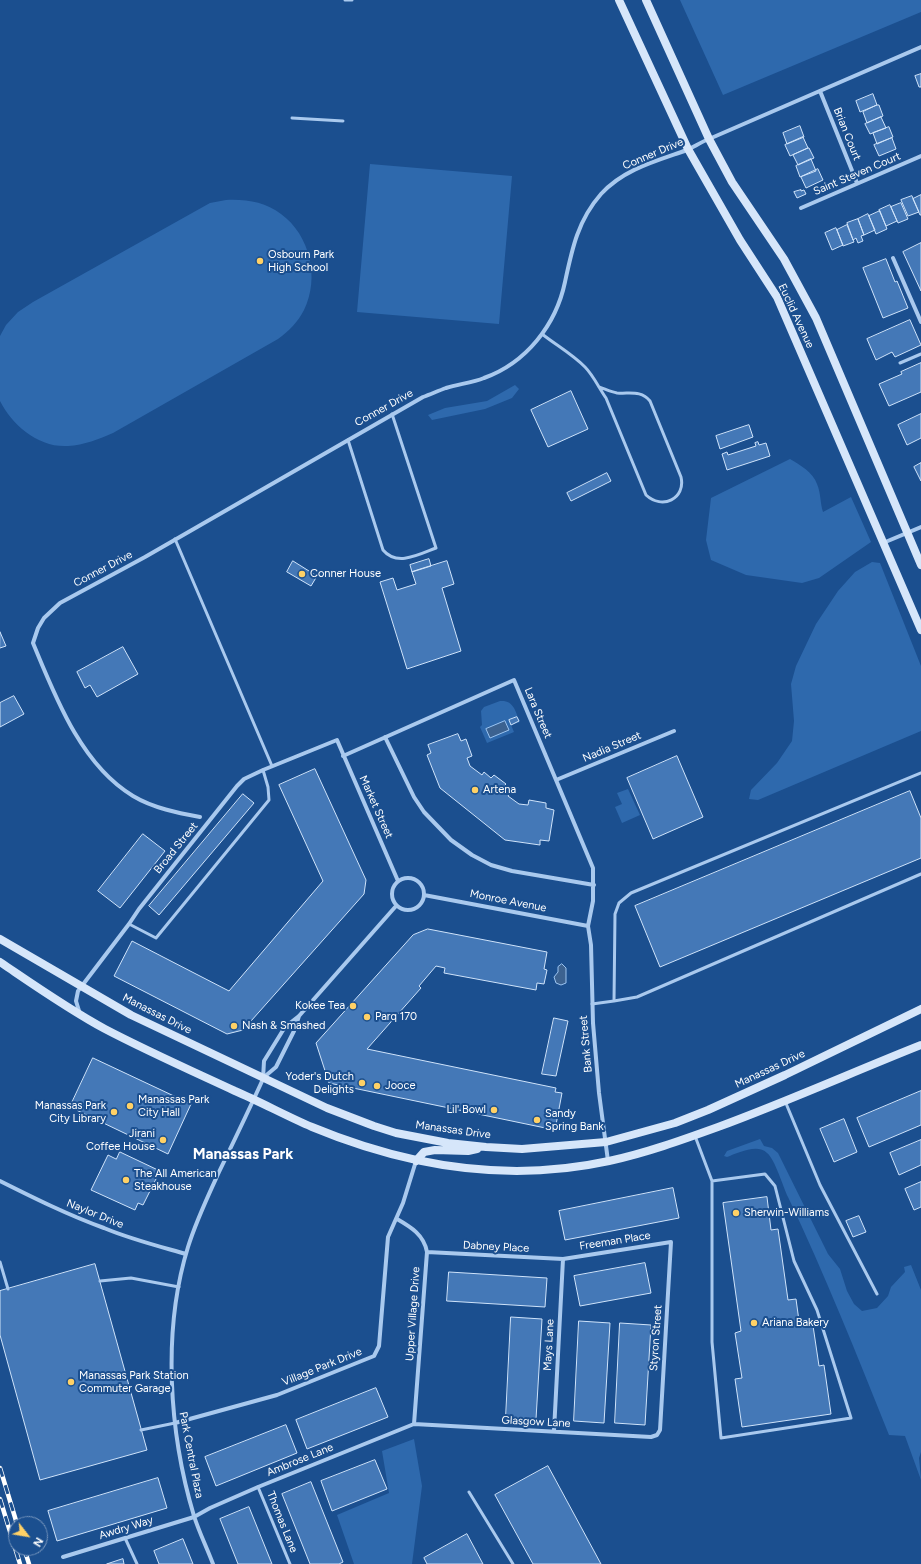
<!DOCTYPE html>
<style>
body{margin:0}
#map{position:relative;width:921px;height:1564px;overflow:hidden;background:#1b4f8f;font-family:Figtree,sans-serif}
canvas{display:block}
.north{position:absolute;left:8px;top:1516px;width:40px;height:40px;box-sizing:border-box;background:#1b4f8f;border:1px solid #7695bc;border-radius:50%;rotate:121deg;font-size:11px;font-weight:700;line-height:16px;text-align:center;color:#fff}
.north::after{content:'';display:block;margin:auto;width:14px;height:18px;background:#ffd166;clip-path:polygon(50% 0,100% 100%,50% 72%,0 100%)}
</style>
<div id="map">
<canvas width="921" height="1564"></canvas>
<div class="north">N</div>
</div>
<script>
const ctx = document.querySelector('canvas').getContext('2d');
ctx.lineJoin = 'round';
function paint(path, color) {
  ctx.fillStyle = color;
  ctx.fill(path, 'evenodd');
}
function stroke(path, color, width, dash) {
  ctx.strokeStyle = color;
  ctx.lineWidth = width;
  ctx.lineCap = dash ? 'butt' : 'round';
  ctx.setLineDash(dash || []);
  ctx.stroke(path);
}
function drawText(font, color, halo, rows, align = 'center') {
  ctx.font = font + ' Figtree,sans-serif';
  ctx.lineWidth = 4;
  ctx.setLineDash([]);
  ctx.textBaseline = 'middle';
  ctx.strokeStyle = halo;
  ctx.fillStyle = color;
  for (const [text, x, y, turn = 0] of rows) {
    ctx.save();
    ctx.translate(x, y);
    ctx.rotate((+turn || 0) * Math.PI / 180);
    ctx.textAlign = isNaN(turn) ? turn : align;
    if (halo) ctx.strokeText(text, 0, 0);
    ctx.fillText(text, 0, 0);
    ctx.restore();
  }
}
const green = new Path2D(`
 M680,0H921V12L723,95Z
 M370,164L512,176L499,324L357,312Z
 M226,200C246,199 265,202 281,214C310,235 320,278 304,310C298,322 289,331 278,339L113,433C99,439 84,445 68,446C39,448 12,425 0,401V336L6,325L18,312L33,302L210,203Z
 M515,385L519,389L512,398L485,409L432,420L428,415L445,408L487,401Z
 M790,459C800,465 813,472 817,484C821,493 820,503 823,512L851,497L871,542L819,578L802,583L746,575L711,560L706,540L711,498Z
 M872,562L880,563L921,666V731L758,800L749,799L751,790L777,763L792,741L794,721L791,684L796,666L816,624L838,591L855,572Z
 M500,701C514,700 515,711 520,722L511,725L514,732L487,743L480,727L482,725L481,711L484,707Z
 M628,789L640,815L622,823L615,807L622,804L617,793Z
 M760,1139L764,1146L772,1148L778,1153L828,1254L840,1269L847,1291L854,1304L862,1311L877,1308L888,1296L891,1287L905,1272L904,1267L911,1265L921,1290V1452L919,1458L921,1480L905,1436L889,1435C857,1355 825,1275 788,1197C783,1187 775,1159 767,1153C758,1143 737,1153 727,1157L724,1156L727,1151Z
 M414,1439L422,1486L412,1564H354L337,1515L389,1493L382,1451Z`);
const water = new Path2D(`
 M505,721L509,730L490,738L486,729Z
 M562,964L566,968V983L561,985L556,983L554,977L558,972V967Z`);
const building = new Path2D(`
 M921,74V87H919L915,76Z
 M873,94L877,105L860,112L856,101Z
 M877,105H879L883,116L867,123L863,112Z
 M881,117L886,128L870,134L865,124Z
 M800,126L804,137L787,144L783,133Z
 M889,127L893,137L877,144L873,133Z
 M803,137L808,148L790,156L785,145Z
 M892,138L896,149L879,156L874,145Z
 M808,148H809L814,158L798,165L793,155Z
 M811,159L816,171L800,177L796,166Z
 M818,169L823,180L806,188L801,177Z
 M801,190V191L804,190L806,194L797,198L794,192Z
 M921,195V215H920L913,199Z
 M912,196L919,212L908,216L901,200Z
 M901,203L908,219L898,223L891,207Z
 M890,205L897,221L886,226L879,210Z
 M880,211L887,229L876,234L869,216Z
 M868,214L875,230L864,235L858,219Z
 M858,219L864,235L861,236L863,241L858,243L856,238L853,240L847,223Z
 M847,225L854,242L843,246L837,230Z
 M836,228L843,245L832,250L825,233Z
 M921,243V291L903,252Z
 M886,259L895,282L897,281L908,308L883,318L863,268Z
 M910,320L921,345L895,357L892,352L876,360L867,339Z
 M921,363V392L889,406L879,384L902,374L901,372Z
 M571,391L588,429L548,447L531,410Z
 M921,414V438L907,445L898,425Z
 M749,425L753,437L720,449L716,436Z
 M758,442L759,445L766,443L770,456L727,470L722,454L727,452L728,455L756,446L755,443Z
 M921,463V481L914,467Z
 M607,473L611,481L571,501L567,493Z
 M429,559L431,566L412,572L410,565Z
 M293,561L317,576L311,586L287,572Z
 M447,561L454,584L442,588L461,651L407,669L380,582L393,578L397,590L416,584L412,572Z
 M0,632L6,646L0,648Z
 M123,647L138,674L97,697L90,685L85,688L77,672Z
 M14,696L24,714L0,727V703Z
 M517,717L519,721L511,725L509,720Z
 M458,734L461,741L466,739L472,756L467,758L470,766L482,775L484,772L491,778L494,775L506,784L503,787L510,793L508,796L519,804L528,805L529,800L546,803V808L554,810L549,841L540,840V845L505,840L440,788L427,755L431,753L428,745Z
 M677,756L703,817L653,839L627,778Z
 M315,769L366,880L364,894L243,1030L227,1034L114,976L132,941L229,991L323,881L279,785Z
 M910,791L921,818V858L660,967L635,906Z
 M243,794L254,803L159,915L149,906Z
 M143,834L165,851L120,908L98,891Z
 M428,929L547,952L544,969L547,970L544,984L537,983L536,990L444,973L445,968L436,966L419,986L421,988L367,1049L556,1088L555,1092L562,1093L555,1130L329,1083L316,1043L413,935Z
 M554,1018L568,1021L556,1076L542,1074Z
 M93,1058L191,1104L168,1154L70,1107Z
 M921,1091V1125L869,1147L857,1118Z
 M844,1119L857,1152L834,1162L820,1129Z
 M921,1140V1165L899,1175L890,1153Z
 M120,1152L160,1171L143,1205L138,1203L135,1210L91,1190L108,1155L116,1159Z
 M921,1182V1207L914,1210L905,1189Z
 M673,1188L679,1218L565,1240L559,1211Z
 M767,1197L771,1230L778,1229L788,1300L796,1299L799,1321L812,1319L819,1366L824,1365L831,1414L742,1427L735,1379L742,1378L735,1333L741,1331L723,1203Z
 M859,1216L866,1232L853,1237L846,1221Z
 M645,1263L651,1293L580,1306L574,1276Z
 M95,1264L147,1450L40,1480L0,1335V1291Z
 M449,1272L547,1278L545,1307L447,1301Z
 M511,1317L542,1319L536,1419L506,1417Z
 M579,1321L610,1323L604,1423L574,1421Z
 M620,1323L651,1325L645,1425L615,1423Z
 M376,1388L388,1417L307,1449L296,1420Z
 M286,1425L297,1453L216,1486L205,1457Z
 M375,1460L387,1489L332,1511L321,1481Z
 M548,1466L601,1564H533L495,1495Z
 M158,1478L167,1508L57,1541L48,1511Z
 M311,1482L343,1562L339,1564H310L282,1494Z
 M249,1507L272,1564H238L220,1519Z
 M467,1534L483,1564H427L424,1558Z
 M183,1539L193,1564H159L154,1551Z
 M123,1559L124,1564H107Z`);
const service = new Path2D(`
 M345,0H352
 M292,118L343,121
 M542,334C556,345 572,354 585,367C593,375 599,388 606,398L646,495C662,510 686,499 681,477L650,401C641,390 630,394 617,393C611,392 605,389 599,387
 M900,363L921,354
 M348,440L383,550C397,567 420,554 436,548L392,414
 M175,539L272,766
 M129,924L156,938L269,800L268,787L263,770
 M614,1001L637,997L921,874
 M592,1004L614,1001L615,914L619,903L631,893L921,773
 M785,1101L820,1185L877,1294
 M695,1136L712,1181V1342L721,1438L851,1418L817,1310L794,1261L775,1186L765,1174L712,1181
 M0,1262L8,1289
 M100,1281L131,1278L179,1287
 M141,1430L175,1423
 M258,1487L290,1564
 M469,1492L513,1564
 M125,1538L137,1564`);
const minor = new Path2D(`
 M820,91L857,183
 M801,208L921,156
 M893,258L921,322
 M883,543L921,527
 M385,737L414,797L424,812L451,840L472,855L491,865L512,871L594,885
 M343,756L514,680L593,868V901L588,926L591,945L593,1023L599,1093L608,1161
 M556,780L674,731
 M200,817C178,813 153,808 133,796C81,765 55,696 33,643L38,628L44,618L60,603L145,557L423,397C431,394 438,391 446,388C458,384 472,383 484,378C526,363 556,325 565,282C572,249 578,220 601,194C624,169 656,161 687,150C694,147 701,142 709,139L921,47
 M392 894a16 16 0 1 1 32 0a16 16 0 1 1-32 0Z
 M424,895L588,926
 M80,1014L76,1001L78,991L129,924L139,909L237,786L244,779L263,770L337,740L398,881
 M263,1078L276,1067L294,1031L299,1016
 M0,1181C34,1198 68,1215 104,1228C130,1239 158,1246 186,1254
 M397,1219C411,1227 424,1235 427,1252L414,1424
 M175,1423L277,1395L374,1356L379,1346L388,1237L403,1203L416,1161
 M554,1431L563,1259
 M63,1557L194,1517L210,1508L258,1487L414,1424L651,1437L657,1435L660,1430L671,1242L563,1259L427,1252
 M213,1564C207,1548 199,1532 194,1516C169,1433 162,1331 188,1247C196,1221 208,1196 219,1172C234,1141 249,1110 263,1079L264,1061L285,1027L299,1016L396,906`);
const secondary = new Path2D(`
 M619,0L688,149L740,240L777,297L921,630
 M646,0L709,139L732,182L784,259L816,318L921,565
 M0,939L131,1015L327,1108L374,1126L396,1133L448,1143L486,1147L522,1149L606,1142L675,1123L708,1110L785,1075L921,1009
 M0,962C34,985 68,1009 105,1029C147,1051 192,1071 235,1091C261,1102 286,1116 312,1127C406,1166 508,1183 609,1161C646,1153 682,1140 718,1127C786,1102 853,1072 921,1045
 M416,1161L424,1152L435,1150L468,1151L477,1149`);
const rail = new Path2D(`
 M0,1468L17,1524
 M0,1499L20,1564
 M24,1548L29,1564`);
const markers = [
 [260,261,4,"#ffd166"],
 [302,574,4,"#ffd166"],
 [475,790,4,"#ffd166"],
 [353,1006,4,"#ffd166"],
 [367,1017,4,"#ffd166"],
 [234,1026,4,"#ffd166"],
 [362,1083,4,"#ffd166"],
 [377,1086,4,"#ffd166"],
 [130,1106,4,"#ffd166"],
 [494,1110,4,"#ffd166"],
 [114,1112,4,"#ffd166"],
 [537,1120,4,"#ffd166"],
 [163,1140,4,"#ffd166"],
 [126,1180,4,"#ffd166"],
 [736,1213,4,"#ffd166"],
 [754,1323,4,"#ffd166"],
 [71,1382,4,"#ffd166"]
];
const streetNames = [
 ["Brian Court",847,134,68],
 ["Conner Drive",653,154,-23],
 ["Saint Steven Court",857,174,-23],
 ["Euclid Avenue",796,316,65],
 ["Conner Drive",384,408,-29],
 ["Conner Drive",103,569,-28],
 ["Lara Street",538,713,67],
 ["Nadia Street",612,747,-23],
 ["Market Street",376,807,66],
 ["Broad Street",176,848,-51],
 ["Monroe Avenue",508,901,11],
 ["Manassas Drive",157,1014,27],
 ["Bank Street",586,1044,-95],
 ["Manassas Drive",770,1069,-25],
 ["Manassas Drive",453,1130,8],
 ["Naylor Drive",95,1214,22],
 ["Freeman Place",615,1241,-9],
 ["Dabney Place",496,1247,3],
 ["Upper Village Drive",413,1314,-86],
 ["Styron Street",656,1338,-86],
 ["Mays Lane",549,1345,-87],
 ["Village Park Drive",322,1367,-22],
 ["Glasgow Lane",536,1422,3],
 ["Park Central Plaza",191,1455,79],
 ["Ambrose Lane",300,1460,-22],
 ["Thomas Lane",282,1522,68],
 ["Awdry Way",126,1528,-17]
];
const poiNames = [
 ["Osbourn Park",268,255],
 ["High School",268,268],
 ["Conner House",310,574],
 ["Artena",483,790],
 ["Kokee Tea",345,1006,"right"],
 ["Parq 170",375,1017],
 ["Nash & Smashed",242,1026],
 ["Yoder's Dutch",354,1077,"right"],
 ["Delights",354,1090,"right"],
 ["Jooce",385,1086],
 ["Manassas Park",138,1100],
 ["City Hall",138,1113],
 ["Manassas Park",106,1106,"right"],
 ["City Library",106,1119,"right"],
 ["Lil' Bowl",486,1110,"right"],
 ["Sandy",545,1114],
 ["Spring Bank",545,1127],
 ["Jirani",155,1134,"right"],
 ["Coffee House",155,1147,"right"],
 ["The All American",134,1174],
 ["Steakhouse",134,1187],
 ["Sherwin-Williams",744,1213],
 ["Ariana Bakery",762,1323],
 ["Manassas Park Station",79,1376],
 ["Commuter Garage",79,1389]
];
const districtNames = [
 ["Manassas Park",243,1155]
];
paint(green, '#2e69ad');
paint(water, '#3c6290');
stroke(water, '#9cc4f0', 1);
paint(building, '#4478b7');
stroke(building, '#cfe3fa', 1);
stroke(service, '#a9c9ee', 3);
stroke(minor, '#a9c9ee', 4);
stroke(secondary, '#d6e6fa', 8);
stroke(rail, '#fff', 4.5);
stroke(rail, '#1b4f8f', 3, [9]);
for (const [x, y, r, color] of markers) {
  const dot = new Path2D();
  dot.arc(x, y, r, 0, 2 * Math.PI);
  ctx.fillStyle = color;
  ctx.fill(dot);
  stroke(dot, '#1b4f8f', 1.5);
}
drawText('11px', '#fff', '#1b4f8f', streetNames);
drawText('11px', '#fff', '#1b4f8f', poiNames, 'left');
drawText('bold 15px', '#fff', '#1b4f8f', districtNames);
</script>
